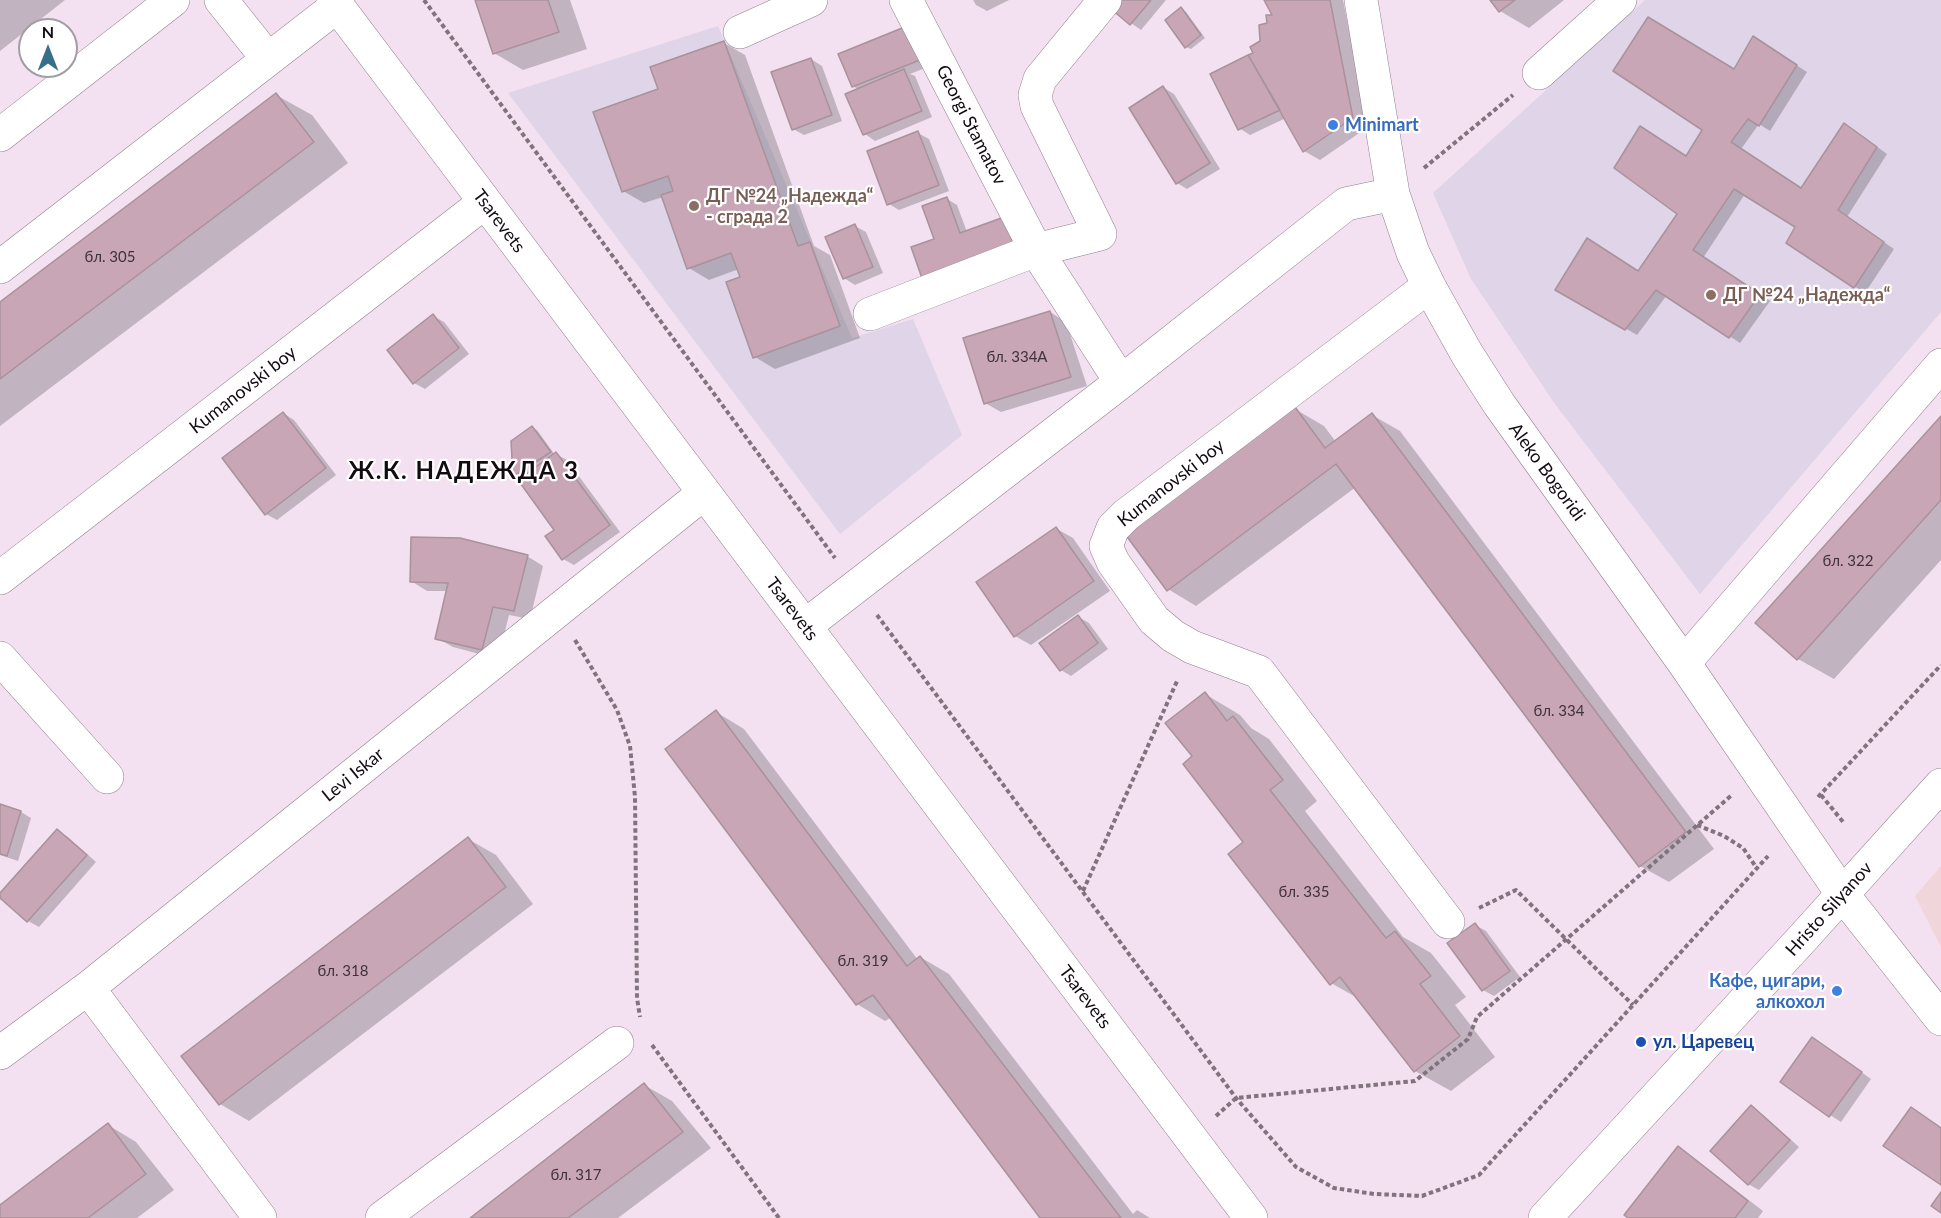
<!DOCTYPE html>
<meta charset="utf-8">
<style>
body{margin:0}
#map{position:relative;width:1941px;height:1218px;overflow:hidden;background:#f3e0f0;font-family:Lato,sans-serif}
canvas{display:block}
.north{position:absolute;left:18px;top:18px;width:60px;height:60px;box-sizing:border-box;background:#fff;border:2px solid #a09ea0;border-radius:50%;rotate:0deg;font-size:16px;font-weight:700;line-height:24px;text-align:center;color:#120c12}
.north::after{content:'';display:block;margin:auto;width:21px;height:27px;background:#366f89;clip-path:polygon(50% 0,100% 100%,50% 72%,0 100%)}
</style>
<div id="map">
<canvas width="1941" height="1218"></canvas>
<div class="north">N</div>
</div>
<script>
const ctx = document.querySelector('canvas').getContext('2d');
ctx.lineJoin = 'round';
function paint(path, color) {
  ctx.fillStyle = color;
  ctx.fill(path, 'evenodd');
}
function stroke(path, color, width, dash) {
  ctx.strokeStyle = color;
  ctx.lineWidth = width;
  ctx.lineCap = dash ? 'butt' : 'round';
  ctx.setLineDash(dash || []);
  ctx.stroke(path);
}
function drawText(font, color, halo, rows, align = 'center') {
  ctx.font = font + ' Lato,sans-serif';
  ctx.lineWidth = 4.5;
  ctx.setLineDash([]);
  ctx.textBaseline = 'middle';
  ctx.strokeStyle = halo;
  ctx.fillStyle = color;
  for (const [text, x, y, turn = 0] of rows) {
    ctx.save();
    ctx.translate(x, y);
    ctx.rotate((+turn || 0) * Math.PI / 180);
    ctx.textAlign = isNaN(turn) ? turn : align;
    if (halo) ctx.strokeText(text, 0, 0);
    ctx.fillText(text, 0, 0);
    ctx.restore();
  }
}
const education = new Path2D(`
 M1645,0H1941V312L1700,594L1555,404L1471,279L1433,193Z
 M718,26L852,338L913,319L962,435L840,534L508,93Z`);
const medical = new Path2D(`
 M1941,866V947L1915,896Z`);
const shadow = new Path2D(`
 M0,0H65L0,51Z
 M477,0H570L587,49L523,70L494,53Z
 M973,0H1009L987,11L976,5Z
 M1120,0H1166L1141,30L1131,23Z
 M1265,0H1343L1368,127L1320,160L1304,151L1286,118L1250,135L1239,128L1255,53L1275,16Z
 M1492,0H1564L1529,28L1500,11Z
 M1181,9L1186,12L1205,38L1191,49L1186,47Z
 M912,26L935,64L910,74L915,76L932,117L875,141L865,134L847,95L859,90L853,86Z
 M724,43L745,55L814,246L830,255L860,338L775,369L755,357L742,278L739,269L709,280L689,268L663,197L644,203L623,191L660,90Z
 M1764,44L1807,72L1770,131L1759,124L1741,149L1802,189L1855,131L1887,154L1847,217L1894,249L1865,293L1788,243L1797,227L1745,194L1703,258L1770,301L1740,343L1667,295L1637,335L1557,289L1639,273L1679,213L1687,158L1735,70Z
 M811,59L822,66L842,121L804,135L793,129Z
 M1164,88L1174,94L1220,169L1187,189L1177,183Z
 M276,95L312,115L348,163L0,426V304Z
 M918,133L929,139L949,191L899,210L889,204Z
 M947,199L957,205L967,232L1004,219L1025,254L936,239Z
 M855,226L866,232L883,273L855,285L844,278Z
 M1050,312L1066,322L1087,386L1001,412L985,403Z
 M433,316L444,322L469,354L425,389L414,383Z
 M1295,409L1324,426L1336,442L1372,415L1400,431L1714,849L1669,882L1640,866L1356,487L1196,606L1168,589Z
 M283,413L294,420L336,475L277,520L266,514Z
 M1941,418V560L1834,679L1798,659L1758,622Z
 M532,428L537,430L555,455L556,454L567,460L620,532L574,565L563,559L556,530L521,480L514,476L512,442Z
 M1057,529L1073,538L1110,591L1031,645L1015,636Z
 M527,556L543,566L530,619L509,615L498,659L453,647L437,638L448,591H427L411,581Z
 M1078,617L1089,623L1108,649L1071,676L1061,670Z
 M1205,694L1240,715L1251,728L1269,739L1317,801L1305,811L1403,937L1431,953L1466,997L1455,1005L1495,1057L1451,1091L1415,1071L1361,1000L1331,983L1194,757Z
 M716,712L744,729L918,960L920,957L949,974L1133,1214L1137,1210L1150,1218H1042L892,1017L885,1021L857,1004Z
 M0,806L21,812L31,818L18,861L0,855Z
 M58,831L68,837L96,862L39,927L28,921L0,895Z
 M468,839L496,855L533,904L249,1121L220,1104L183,1056Z
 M1475,925L1486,931L1520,977L1494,996L1483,990Z
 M1823,1045L1871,1079L1841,1122L1830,1115Z
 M644,1085L672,1101L711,1148L618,1218H472Z
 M1752,1107L1762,1114L1799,1147L1759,1190L1748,1184Z
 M108,1125L136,1142L174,1190L137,1218H0V1207Z
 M1678,1148L1694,1158L1763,1211L1758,1218H1631Z`);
const building = new Path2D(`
 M475,0H548L559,32L493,54Z
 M1118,0H1151L1130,25L1111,9Z
 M1264,0H1330L1353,118L1303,152L1248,55L1253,53L1250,47L1260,41L1259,25L1267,23L1266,15H1272Z
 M1490,0H1515L1499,12Z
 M1181,7L1201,35L1185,48L1165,20Z
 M1648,17L1734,69L1753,36L1797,65L1759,126L1748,119L1731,142L1801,188L1844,123L1877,147L1838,210L1884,242L1854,288L1786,243L1795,227L1734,189L1693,250L1760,294L1729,338L1656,290L1625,330L1555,290L1587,238L1638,271L1677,214L1614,168L1640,126L1686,156L1702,130L1613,71Z
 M912,24L925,58L852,87L838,54Z
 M724,41L798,246L810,242L840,326L753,358L726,282L740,277L731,253L687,269L661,195L673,191L668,176L622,192L593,112L658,89L650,67Z
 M1248,55L1280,110L1238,130L1210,74Z
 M811,58L832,115L792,130L771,72Z
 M904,69L922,111L863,135L845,94Z
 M1163,86L1210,163L1176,184L1129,108Z
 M276,93L314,142L0,379V302Z
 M918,131L939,185L887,205L867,151Z
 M947,197L960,233L1004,217L1015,248L923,281L911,247L934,239L922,206Z
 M855,224L873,267L843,279L825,237Z
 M1050,311L1071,377L984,404L963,338Z
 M433,314L459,348L413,384L387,350Z
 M1295,407L1325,448L1372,413L1686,832L1639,867L1336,464L1167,591L1125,534Z
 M283,412L326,468L265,515L222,458Z
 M1941,416V500L1797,660L1755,623Z
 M532,426L551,452L513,477L511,441Z
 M556,452L610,525L562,560L545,536L554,530L518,480Z
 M1056,527L1094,581L1014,637L976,582Z
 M411,537L460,538L528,555L514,611L493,607L482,650L435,639L448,583L410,582Z
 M1078,615L1098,643L1060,671L1039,643Z
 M1205,692L1227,721L1233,716L1283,780L1270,790L1386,938L1395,931L1431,976L1420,984L1460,1036L1414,1072L1340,977L1330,985L1228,854L1243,842L1183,764L1192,756L1165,723Z
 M716,710L907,966L920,956L1121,1218H1040L873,995L856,1005L665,749Z
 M0,804L21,811L7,856L0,854Z
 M57,829L87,855L27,922L0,898V893Z
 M468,837L506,887L219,1105L181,1056Z
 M1475,923L1510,971L1482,991L1447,943Z
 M1812,1037L1862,1072L1829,1117L1780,1082Z
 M644,1083L683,1132L568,1218H470Z
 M1751,1105L1790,1140L1748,1185L1710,1151Z
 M1911,1107L1941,1128V1185L1883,1146Z
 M108,1123L146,1174L88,1218H0V1205Z
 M1678,1146L1748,1201L1735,1218H1628L1624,1215Z
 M1941,1192V1213L1931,1206Z`);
const path = new Path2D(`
 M424,0L835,558
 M1424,168L1513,95
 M877,615L1236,1098L1296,1167L1334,1188L1374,1194L1422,1196L1479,1175L1768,856
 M575,640L617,710L630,746L635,797L637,998L640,1017
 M1821,795L1844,823
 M1818,797L1941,665
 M1697,825L1724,836L1743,848L1756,867
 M1083,891L1178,679
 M1479,908L1516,890L1633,1005
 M652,1045L779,1218
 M1216,1116L1236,1098L1415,1081L1468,1039L1477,1017L1733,794`);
const minor = new Path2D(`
 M221,0L268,59
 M333,0L1251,1218
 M906,0L1036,250L1121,382
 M1361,0L1393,194L1413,253L1429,286L1467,354L1499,404L1684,663L1843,895L1941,1019
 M740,32L811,0
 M1539,73L1620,0
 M0,135L173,0
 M0,267L337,6
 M1429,286L1126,515L1113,528L1106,546L1113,562L1154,620L1173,636L1192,647L1259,672L1448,922
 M870,314L1036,250L1100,234L1037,106L1035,95L1040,79L1105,0
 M0,578L485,202
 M805,626L1121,382L1346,204L1393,194
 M0,658L107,777
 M1684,663L1941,365
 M88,988L260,1218
 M0,1053L88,988L704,493
 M382,1218L617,1043
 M1545,1218L1801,940L1941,785`);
const markers = [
 [1333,125,6,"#3f7fe0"],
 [694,206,6,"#8d6e63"],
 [1711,295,6,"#8d6e63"],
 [1837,991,6,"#3f7fe0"],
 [1641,1042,6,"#1a4fb4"]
];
const numberNames = [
 ["бл. 305",110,257],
 ["бл. 334А",1017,357],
 ["бл. 322",1848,561],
 ["бл. 334",1559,711],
 ["бл. 335",1304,892],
 ["бл. 319",863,961],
 ["бл. 318",343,971],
 ["бл. 317",576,1175]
];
const streetNames = [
 ["Georgi Stamatov",971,125,63],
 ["Tsarevets",499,221,53],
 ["Kumanovski boy",243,390,-38],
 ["Aleko Bogoridi",1547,472,54],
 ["Kumanovski boy",1171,483,-38],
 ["Tsarevets",792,609,53],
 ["Levi Iskar",353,775,-39],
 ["Hristo Silyanov",1829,909,-48],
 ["Tsarevets",1085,997,53]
];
const shopNames = [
 ["Minimart",1345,125],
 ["Кафе, цигари,",1825,981,"right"],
 ["алкохол",1825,1002,"right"]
];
const educationNames = [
 ["ДГ №24 „Надежда“",706,196],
 ["- сграда 2",706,217],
 ["ДГ №24 „Надежда“",1723,295]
];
const transitNames = [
 ["ул. Царевец",1653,1042]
];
const districtNames = [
 ["Ж.К. НАДЕЖДА 3",464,471]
];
paint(education, '#dfd4e8');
paint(medical, '#f0d5da');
paint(shadow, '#0003');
paint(building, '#c8a6b5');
stroke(building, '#a8929b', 1.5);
stroke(minor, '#90808e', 34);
stroke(path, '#80737e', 4, [4.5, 3]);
stroke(minor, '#fff', 33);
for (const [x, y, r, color] of markers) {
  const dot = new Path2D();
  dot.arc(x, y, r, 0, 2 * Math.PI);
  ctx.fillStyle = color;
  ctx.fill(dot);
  stroke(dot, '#fff', 2);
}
drawText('15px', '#40323b', null, numberNames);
drawText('18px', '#120c12', '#fff', streetNames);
drawText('bold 18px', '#366cbe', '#fff', shopNames, 'left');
drawText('bold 18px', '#785e54', '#fff', educationNames, 'left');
drawText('bold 18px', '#164399', '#fff', transitNames, 'left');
ctx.letterSpacing = '1.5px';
drawText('bold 24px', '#120c12', '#fff', districtNames);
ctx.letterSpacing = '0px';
</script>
